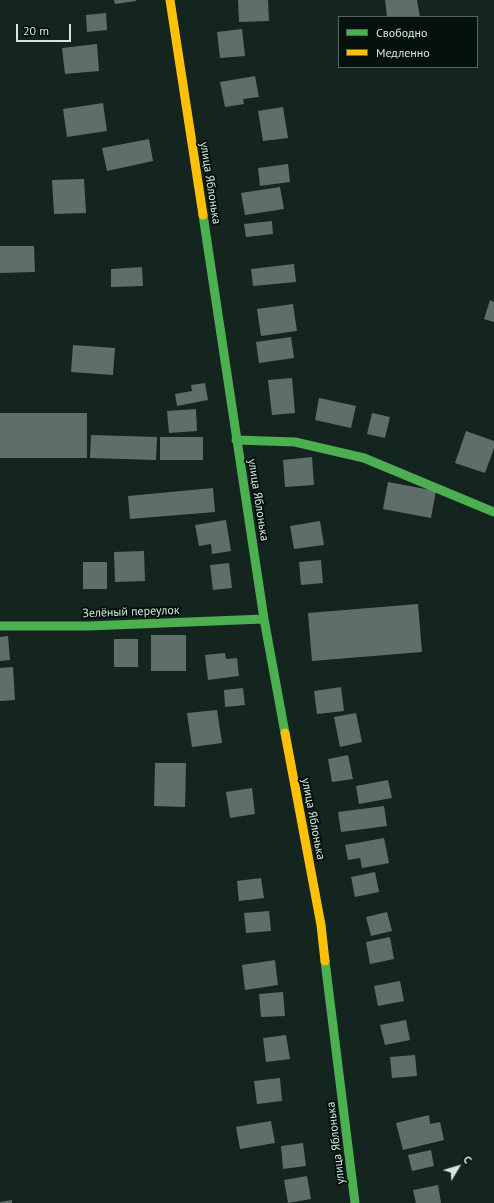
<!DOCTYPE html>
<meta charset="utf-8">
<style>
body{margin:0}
#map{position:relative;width:494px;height:1203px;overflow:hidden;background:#14241f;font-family:"PT Sans",sans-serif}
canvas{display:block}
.legend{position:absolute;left:338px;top:16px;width:140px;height:52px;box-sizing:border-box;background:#05110c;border:1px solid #596761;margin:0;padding:5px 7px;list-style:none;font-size:12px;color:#d6e7e0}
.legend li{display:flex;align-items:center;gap:8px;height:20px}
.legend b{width:20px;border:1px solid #596761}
.north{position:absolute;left:438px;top:1147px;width:40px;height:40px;-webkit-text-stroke:3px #05110c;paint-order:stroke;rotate:52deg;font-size:11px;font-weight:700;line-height:16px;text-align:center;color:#d6e7e0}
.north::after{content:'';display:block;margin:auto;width:14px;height:18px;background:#d6e7e0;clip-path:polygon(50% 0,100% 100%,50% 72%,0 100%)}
.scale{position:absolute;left:16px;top:24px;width:55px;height:18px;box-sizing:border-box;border:2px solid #d6e7e0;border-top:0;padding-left:5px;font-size:12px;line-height:14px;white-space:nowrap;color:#d6e7e0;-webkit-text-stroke:3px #05110c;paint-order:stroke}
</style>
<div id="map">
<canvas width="494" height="1203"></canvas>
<ul class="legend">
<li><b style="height:5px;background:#4caf50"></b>Свободно</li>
<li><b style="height:5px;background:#ffc107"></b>Медленно</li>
</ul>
<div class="north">С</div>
<div class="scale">20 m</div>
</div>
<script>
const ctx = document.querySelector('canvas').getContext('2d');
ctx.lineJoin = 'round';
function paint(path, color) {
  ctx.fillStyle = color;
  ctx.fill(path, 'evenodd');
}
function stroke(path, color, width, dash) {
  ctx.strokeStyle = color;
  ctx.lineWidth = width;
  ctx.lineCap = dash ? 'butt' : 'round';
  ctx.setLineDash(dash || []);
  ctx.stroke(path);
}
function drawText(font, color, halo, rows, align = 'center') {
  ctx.font = font + ' "PT Sans",sans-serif';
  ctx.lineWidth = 4;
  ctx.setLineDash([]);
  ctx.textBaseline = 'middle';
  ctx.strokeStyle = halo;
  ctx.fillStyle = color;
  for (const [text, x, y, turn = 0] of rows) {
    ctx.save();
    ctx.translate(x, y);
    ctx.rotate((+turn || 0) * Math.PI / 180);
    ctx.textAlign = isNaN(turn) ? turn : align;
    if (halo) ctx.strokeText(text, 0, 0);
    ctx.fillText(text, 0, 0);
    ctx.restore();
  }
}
const building = new Path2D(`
 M114,0H136V1L115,4Z
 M238,0H268L269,21L239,22Z
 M385,0H417L420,17H387Z
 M106,13L107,30L87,32L86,15Z
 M242,29L245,56L220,58L217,32Z
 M97,44L99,71L65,74L62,48Z
 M255,76L259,97L243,99L244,104L225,107L220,82Z
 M103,103L107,131L67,137L63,109Z
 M283,107L288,138L263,141L258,111Z
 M149,139L153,161L107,171L102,148Z
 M288,164L290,182L260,186L258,168Z
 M84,179L86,213L54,214L52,180Z
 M280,187L284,209L245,215L241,193Z
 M272,221L273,234L246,237L244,224Z
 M0,246H34L35,272L0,273Z
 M294,264L296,282L253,286L251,269Z
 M142,267L143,286L111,287V269Z
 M490,300L494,302V322L484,319Z
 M293,304L297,331L261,336L257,309Z
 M291,337L294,358L259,363L256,342Z
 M73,345L115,348L113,375L71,372Z
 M292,378L295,413L272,415L268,380Z
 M205,383L208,400L177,406L175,394L192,391L191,385Z
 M319,398L356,406L351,428L315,420Z
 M196,409L197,431L169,433L167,411Z
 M0,413H87V458H0Z
 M372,413L390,417L385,438L367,434Z
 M466,431L494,441V448L485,473L455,463Z
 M91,435L157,437L156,460L90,458Z
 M160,437H203V460H160Z
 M312,457L314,485L285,487L283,460Z
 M388,482L436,491L431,518L383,509Z
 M213,488L215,512L130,519L128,496Z
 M226,520L231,551L212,554L211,544L199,546L195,525Z
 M320,521L324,545L294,549L290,526Z
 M144,551L145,581L115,582L114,552Z
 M321,560L323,583L301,585L299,562Z
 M83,562H107V589H83Z
 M229,563L232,588L213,590L210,565Z
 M418,604L422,652L312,661L308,613Z
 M151,635H186V671H151Z
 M8,636L10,660L0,661V637Z
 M114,639H138V667H114Z
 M225,653L226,659L237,658L239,676L208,680L205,655Z
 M13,667L15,700L0,701V668Z
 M341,687L344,711L317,714L314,691Z
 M243,688L245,705L225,707L224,690Z
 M217,710L222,743L192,747L187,713Z
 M356,713L362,742L340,747L334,717Z
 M348,755L353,779L332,782L328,759Z
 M155,763H186L185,807L154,806Z
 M388,780L392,798L359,804L356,786Z
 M252,788L255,814L230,818L226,792Z
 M384,806L387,826L341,832L338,812Z
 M384,838L389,863L362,868L360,858L348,860L345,845Z
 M375,872L379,892L355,897L351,877Z
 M261,878L264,898L239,901L237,881Z
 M269,911L271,931L246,933L244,913Z
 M387,912L392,931L371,936L366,917Z
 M390,937L394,959L370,964L366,942Z
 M275,960L278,985L245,990L242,965Z
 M400,981L404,1001L378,1006L374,986Z
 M283,992L285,1016L261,1017L259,994Z
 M406,1020L410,1040L385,1045L380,1025Z
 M286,1035L290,1059L266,1062L263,1038Z
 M415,1055L417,1076L392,1078L390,1057Z
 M280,1078L282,1101L257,1104L254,1081Z
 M429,1115L430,1124L440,1122L444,1140L403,1150L396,1123Z
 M271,1121L275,1143L240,1149L236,1127Z
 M303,1143L306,1166L283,1169L281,1146Z
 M431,1150L434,1166L412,1171L408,1155Z
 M307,1176L311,1199L288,1203L284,1180Z
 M438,1185L441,1203H416L413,1190Z
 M12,1200V1203H0V1202Z`);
const fast = new Path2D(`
 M203,215L264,619L285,733
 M236,440L295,442L364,458L494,512
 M0,626H88L264,619
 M325,961L355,1203`);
const slow = new Path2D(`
 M170,0L203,215
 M285,733L321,925L325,961`);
const streetNames = [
 ["улица Яблонька",210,183,81],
 ["улица Яблонька",258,500,81],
 ["Зелёный переулок",131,612,-2],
 ["улица Яблонька",313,819,79],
 ["улица Яблонька",336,1143,-97]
];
paint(building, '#606e6b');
stroke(fast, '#4caf50', 9);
stroke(slow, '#ffc107', 9);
drawText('12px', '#d6e7e0', '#05110c', streetNames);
</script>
